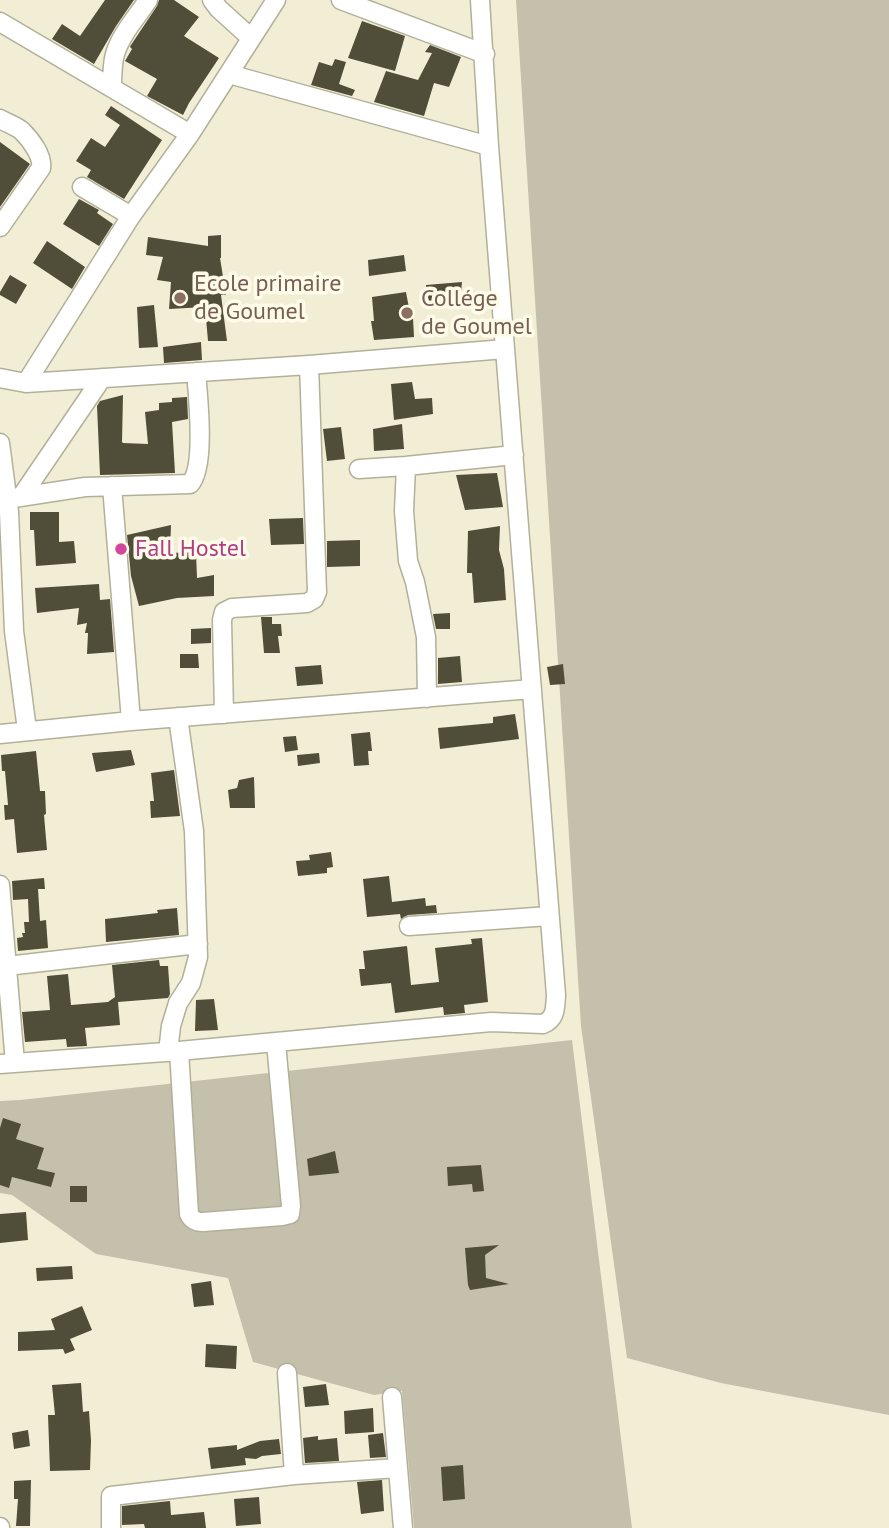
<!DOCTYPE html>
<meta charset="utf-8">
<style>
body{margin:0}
canvas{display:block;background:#f2eed6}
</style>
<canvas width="889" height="1528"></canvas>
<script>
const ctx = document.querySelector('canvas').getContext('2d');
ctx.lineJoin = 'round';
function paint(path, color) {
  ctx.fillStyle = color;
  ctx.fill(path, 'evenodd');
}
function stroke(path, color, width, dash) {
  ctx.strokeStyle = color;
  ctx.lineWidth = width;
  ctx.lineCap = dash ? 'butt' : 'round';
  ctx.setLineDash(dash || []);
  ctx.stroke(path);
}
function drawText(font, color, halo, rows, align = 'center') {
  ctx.font = font + ' "PT Sans",sans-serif';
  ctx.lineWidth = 7;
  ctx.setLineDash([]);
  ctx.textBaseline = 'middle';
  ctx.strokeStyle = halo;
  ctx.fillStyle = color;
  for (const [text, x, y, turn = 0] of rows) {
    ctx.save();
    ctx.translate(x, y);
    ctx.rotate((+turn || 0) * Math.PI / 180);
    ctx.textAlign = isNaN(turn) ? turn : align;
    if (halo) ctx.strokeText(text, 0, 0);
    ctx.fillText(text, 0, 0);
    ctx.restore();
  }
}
const green = new Path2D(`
 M516,0H889V1415L721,1383L627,1358L581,1026Z
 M572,1040L632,1528H414L402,1391L374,1395L253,1362L228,1278L96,1254L12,1195L0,1193V1101L20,1100Z`);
const building = new Path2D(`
 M105,0H134L116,26L94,64L52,39L62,24L80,36Z
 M159,0H174L199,17L184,36L219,58L189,103L183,115L147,96L157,79L125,61L132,49L130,47L131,45L157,6Z
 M362,21L405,36L395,71L348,58Z
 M430,45L461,57L449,87L434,83L424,116L374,102L386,71L418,80L432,53L425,52Z
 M335,59L346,62L339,84L355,90L352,96L311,85L319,62L332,66Z
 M111,106L162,140L124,199L87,177L91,170L76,161L91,138L105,147L120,125L105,115Z
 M0,142L30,164L0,207Z
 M79,199L99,210L97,213L113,224L99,246L63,224Z
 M221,235V258H220L226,295H221L227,341H208L205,307L169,309L171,282L157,280L163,257L146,255L148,237L208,246V236Z
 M47,241L85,267L72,289L33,263Z
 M404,255L406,271L369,276L368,260Z
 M10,275L27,285L16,304L0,295V292Z
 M462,282L460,301L429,302L426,285Z
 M406,292L411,319L413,318L414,337L374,340L371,321H374L372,297Z
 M154,305L158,347L139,348L137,307Z
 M201,342L202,360L164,363L163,347Z
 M412,382L415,399L432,398L433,414L394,420L391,384Z
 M123,395L122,442L123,443L148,444L145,412L159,410V403L172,402V398L187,397L188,419L172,422L175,473L100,475L97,406L100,401Z
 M402,424L404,449L374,451L373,429Z
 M341,427L345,459L327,461L323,429Z
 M497,473L503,507L465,510L456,475Z
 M30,512H59V542L74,541L76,563L36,566L34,530H30Z
 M303,518L304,544L271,545L269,519Z
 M171,525L170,553L196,552L197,578L214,575V596L177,598L139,606L131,576L127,535Z
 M500,526L499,550L504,569L506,600L474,603L472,573H467L468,531Z
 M360,540V566L327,567V541Z
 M99,584L100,600L110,599L114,652L87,654L88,633H85L87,623L77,625L79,608L37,613L35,588Z
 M450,613V629H436L433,614Z
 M261,617H272V624H281L282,636H278L280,653H264Z
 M211,628V643L191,644V629Z
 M180,654H198L199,668H180Z
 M460,656L462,682L438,684V658Z
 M563,664L565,684L550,685L547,667Z
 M321,665L323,684L297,686L295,667Z
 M515,714L519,739L440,749L438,728L493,723V717Z
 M370,732L372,751H368L369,765L354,766L351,734Z
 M296,736L298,750L285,752L283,737Z
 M131,750L135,765L96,772L92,753Z
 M36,751L40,791H45L46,814L44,815L47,850L17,853L14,819L5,820L4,805H8L5,771H2L1,755Z
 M319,753L320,763L298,766L297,755Z
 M174,770L180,816L151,818L150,801H154L151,773Z
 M254,777L255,808H230L228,790L237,788L239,780Z
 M331,852L333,867L327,868V873L298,876L296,861L310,860L309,855Z
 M389,876L392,902L425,898L426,906L436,905L437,913L408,915L401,919L400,914L367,917L363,879Z
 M44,878L45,889H38L40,921L46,920L48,948L18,951L17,938L23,937L22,933H25L24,922H29L28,899L13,900L12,881Z
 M177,908L179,935L106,942L105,919L158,913L157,910Z
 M482,938L488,1002L464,1005L465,1013L444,1015L443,1007L395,1013L391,983L361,986L359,969H365L363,951L407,946L411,985L439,982L435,948L472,944L471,939Z
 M159,960L160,966H168L170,994L168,998L118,1002L120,1025L85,1028L87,1046L67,1047L66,1039L25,1042L22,1012L50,1010L47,976L68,974L71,1005L108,1002L115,997L112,965Z
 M214,999L218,1030L195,1031L196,1000Z
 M3,1118L21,1124L16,1139L44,1148L37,1169L55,1173L51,1187L12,1177L9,1188L0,1185V1128Z
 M335,1151L339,1173L309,1176L307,1159Z
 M481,1165L484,1191L473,1192L472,1184L448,1186L447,1167Z
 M70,1186H87V1202H70Z
 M26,1212L28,1240L0,1243V1214Z
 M499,1245L485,1255L486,1278L509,1284L470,1290L468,1285L465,1248Z
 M72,1266L73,1279L37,1281L36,1268Z
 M211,1281L214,1305L194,1307L191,1284Z
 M82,1306L92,1330L70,1339L75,1350L65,1354L63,1349L18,1351V1332L55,1330L51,1319Z
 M206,1344L237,1346L236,1369L205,1367Z
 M81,1383L83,1412L89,1411L91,1441L90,1470L50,1471L48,1415H55L52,1385Z
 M326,1384L329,1405L305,1407L303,1387Z
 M373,1408L374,1432L345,1434L344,1411Z
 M28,1430L30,1446L14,1449L12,1433Z
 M383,1433L386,1457L370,1458L368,1435Z
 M318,1436V1440L337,1438L339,1461L305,1463L303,1438Z
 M279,1439L281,1454L262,1456L256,1459L245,1458L246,1465L211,1469L208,1448L237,1445V1450L260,1441Z
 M463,1465L465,1499L443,1501L441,1467Z
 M31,1480L30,1526H16L18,1499H14V1481Z
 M382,1480L384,1511L361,1514L357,1482Z
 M259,1497L261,1524L236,1526L234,1499Z
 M170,1501L171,1515L204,1512L206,1528H145L144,1524L122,1525V1506Z`);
const minor = new Path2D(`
 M212,0L219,9L251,38
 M341,0L485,54
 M0,22L190,134
 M229,74L489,146
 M112,88C112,76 112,65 115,54C121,34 137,17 148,0
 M0,119C7,123 16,126 22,131C31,140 43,156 41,168L0,227
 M82,187L131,216
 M0,378L26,383L309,365L505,349
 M26,383L131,216L190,134L276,0
 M0,443L9,512L14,631L27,730
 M406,466L404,511L408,561L415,582L426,637L427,698
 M359,469L406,466L514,455
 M112,486L131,721
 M21,497L102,378
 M7,499L85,487L190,484C206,467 198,396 196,372
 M224,714L222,620L224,612L232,608L307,603L314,599L317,592L309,365
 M0,734L131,721L532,689
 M0,885L15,1063
 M409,926L549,916
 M7,966L198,944
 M179,1051L189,1214C192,1220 196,1222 203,1222L282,1216L290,1214L291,1206L276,1043
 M168,1052L171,1026L178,1003L191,983L198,957L194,831L178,717
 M0,1064L179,1051L491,1022L543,1024C556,1019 555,1008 556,995L489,146L480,0
 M287,1373L294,1475
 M392,1397L403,1528
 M0,1527V1528
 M111,1528V1496L294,1475L398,1468`);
const markers = [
 [180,298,7,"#8d6e63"],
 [407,313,7,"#8d6e63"],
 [121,549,7,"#d1479c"]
];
const educationNames = [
 ["Ecole primaire",194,284],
 ["de Goumel",194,312],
 ["Collége",421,299],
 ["de Goumel",421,327]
];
const hotelNames = [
 ["Fall Hostel",135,549]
];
paint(green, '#c4c0ab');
paint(building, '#504d39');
stroke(minor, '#b3b099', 21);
stroke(minor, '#fff', 18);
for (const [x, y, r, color] of markers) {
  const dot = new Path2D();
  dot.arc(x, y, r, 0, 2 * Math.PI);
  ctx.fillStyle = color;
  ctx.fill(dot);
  stroke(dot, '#fefbe8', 2.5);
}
drawText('24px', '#785e54', '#fefbe8', educationNames, 'left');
drawText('24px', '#b23c85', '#fefbe8', hotelNames, 'left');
</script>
